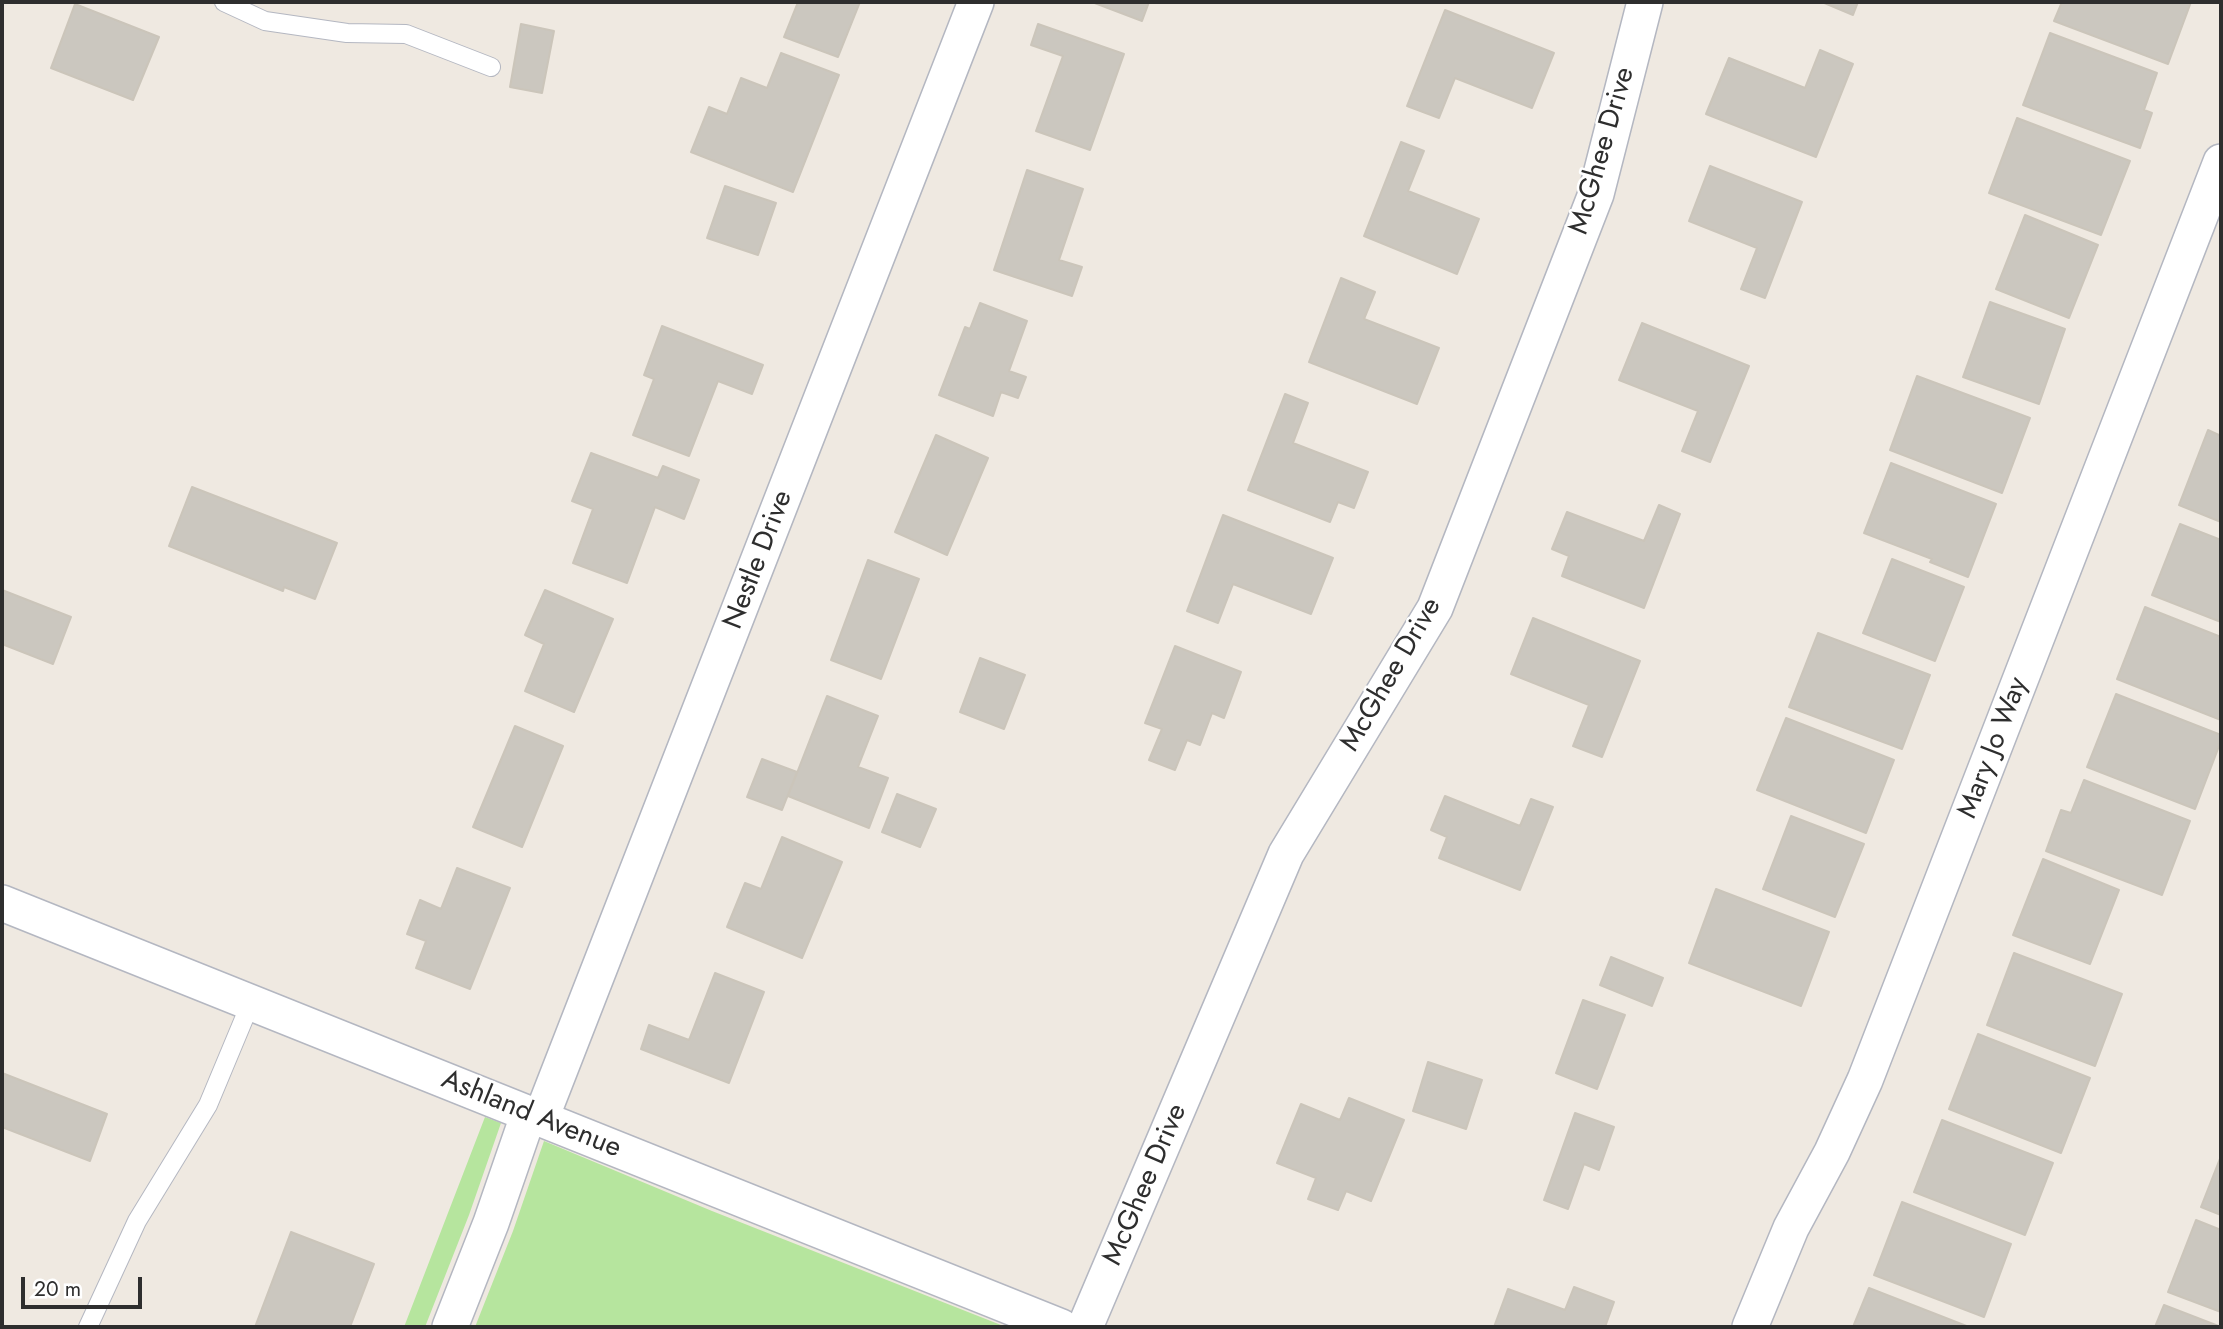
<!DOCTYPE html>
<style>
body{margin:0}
#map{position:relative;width:2223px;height:1329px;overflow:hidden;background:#efe9e1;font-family:Jost,sans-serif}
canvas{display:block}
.frame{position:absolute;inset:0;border:4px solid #2e2e2e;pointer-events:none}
.scale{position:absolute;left:21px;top:1277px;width:121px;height:32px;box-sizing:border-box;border:4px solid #2e2e2e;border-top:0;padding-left:9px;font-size:21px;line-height:24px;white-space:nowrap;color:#2e2e2e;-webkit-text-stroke:5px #fff;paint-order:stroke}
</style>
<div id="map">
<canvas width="2223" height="1329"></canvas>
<div class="frame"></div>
<div class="scale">20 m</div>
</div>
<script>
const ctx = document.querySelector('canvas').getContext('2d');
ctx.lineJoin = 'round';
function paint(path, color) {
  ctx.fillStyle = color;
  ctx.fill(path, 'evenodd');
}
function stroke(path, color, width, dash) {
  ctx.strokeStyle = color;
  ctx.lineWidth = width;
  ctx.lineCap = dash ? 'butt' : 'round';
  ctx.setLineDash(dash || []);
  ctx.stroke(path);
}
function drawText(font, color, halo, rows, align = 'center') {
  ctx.font = font + ' Jost,sans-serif';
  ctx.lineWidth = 5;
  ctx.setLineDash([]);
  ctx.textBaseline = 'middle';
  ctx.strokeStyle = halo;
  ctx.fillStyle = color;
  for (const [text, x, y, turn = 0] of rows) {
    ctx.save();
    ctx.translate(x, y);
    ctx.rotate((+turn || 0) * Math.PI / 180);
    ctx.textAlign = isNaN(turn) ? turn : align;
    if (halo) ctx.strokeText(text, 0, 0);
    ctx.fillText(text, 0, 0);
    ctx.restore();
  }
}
const green = new Path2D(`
 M485,1117L501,1123L469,1215L425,1327H404Z
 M544,1141L712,1211L1006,1327H475L513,1231Z`);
const building = new Path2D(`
 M798,2H860L838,57L784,37Z
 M1092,2H1149L1142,21Z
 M1822,2H1858L1853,15Z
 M2062,2H2191L2168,64L2054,21Z
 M75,4L159,37L133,100L51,68Z
 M1445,10L1554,53L1532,108L1455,78L1439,118L1407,106Z
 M521,24L554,31L542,93L510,87Z
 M1038,24L1124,54L1090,150L1036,131L1063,56L1031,45Z
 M2050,33L2157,73L2144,110L2152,113L2140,148L2023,105Z
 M1820,50L1853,64L1816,157L1706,114L1729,58L1805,88Z
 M781,53L839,75L793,192L691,152L709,107L727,114L741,78L767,88Z
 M2017,118L2130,161L2101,235L1989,193Z
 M1401,142L1424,151L1408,191L1479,219L1457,274L1364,236Z
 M1710,166L1802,202L1765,298L1741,289L1757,248L1689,221Z
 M1027,170L1083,189L1059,260L1082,267L1072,296L994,270Z
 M725,186L776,203L758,255L707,238Z
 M2025,215L2098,245L2069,318L1996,289Z
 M1341,278L1375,292L1364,319L1439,348L1417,404L1309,362Z
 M1990,302L2065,329L2039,404L1963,377Z
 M980,303L1027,321L1009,371L1026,377L1018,398L1001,392L993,416L939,395L965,327L970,329Z
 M1642,323L1749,366L1710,462L1682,451L1698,411L1619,380Z
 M662,326L763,365L752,394L718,381L689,456L633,435L654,379L644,375Z
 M1917,376L2030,418L2002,493L1890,450Z
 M1285,394L1308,403L1293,443L1368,472L1354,508L1338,502L1330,522L1248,490Z
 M2208,430L2221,436V522L2179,505Z
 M936,435L988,458L947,555L895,532Z
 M591,453L658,478L663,466L699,480L684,519L655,507L627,583L573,563L593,509L572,501Z
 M1891,463L1996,504L1968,577L1930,562L1932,559L1864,533Z
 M192,487L337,543L315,599L284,587L283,591L169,546Z
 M1659,505L1680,514L1644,608L1562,576L1569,556L1552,549L1567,512L1644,541Z
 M1223,515L1333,558L1311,614L1233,584L1218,623L1187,611Z
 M2180,524L2221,540V622L2152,595Z
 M1892,559L1964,587L1935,661L1863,633Z
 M868,560L919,579L881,679L831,660Z
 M2,590L71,617L53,664L2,644Z
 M545,590L613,619L574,712L525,691L544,644L525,635Z
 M2145,607L2221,637V720L2117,679Z
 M1533,618L1640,661L1602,757L1573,746L1589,705L1511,674Z
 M1818,633L1930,675L1902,749L1789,707Z
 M1175,646L1241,672L1224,718L1212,713L1200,745L1187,740L1175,770L1149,760L1162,729L1145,723Z
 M980,658L1025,675L1004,729L960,712Z
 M2116,694L2221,735V741L2195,809L2087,767Z
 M827,696L878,716L858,767L888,778L869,828L788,796Z
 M1786,718L1894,760L1866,833L1757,790Z
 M515,726L563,746L522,847L473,827Z
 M762,759L797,772L782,810L747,797Z
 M2084,780L2190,821L2162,895L2046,851L2061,810L2071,813Z
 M897,794L936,809L920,847L882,832Z
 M1445,796L1520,826L1531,799L1553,807L1520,890L1439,858L1447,837L1431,830Z
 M1791,816L1864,844L1835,917L1763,889Z
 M782,837L842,862L802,958L727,927L745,883L761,889Z
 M2043,859L2119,890L2090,964L2013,935Z
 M457,868L510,888L470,989L416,968L426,941L407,934L420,900L441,909Z
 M1716,889L1829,932L1801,1006L1689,963Z
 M2014,953L2122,994L2095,1066L1987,1025Z
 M1611,957L1663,978L1652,1006L1600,985Z
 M715,973L764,992L729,1083L641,1049L649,1025L689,1040Z
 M1583,1000L1625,1015L1597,1089L1556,1073Z
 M1978,1034L2090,1078L2061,1153L1949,1109Z
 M1428,1062L1482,1080L1466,1129L1413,1111Z
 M2,1073L107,1114L90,1161L2,1127Z
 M1349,1098L1404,1120L1371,1201L1346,1191L1338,1210L1308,1199L1316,1178L1277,1163L1301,1104L1340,1120Z
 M1575,1113L1614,1127L1599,1170L1584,1164L1568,1209L1544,1200Z
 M1942,1120L2053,1163L2025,1235L1914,1192Z
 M2221,1156V1215L2201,1207Z
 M1902,1202L2011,1244L1984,1317L1874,1275Z
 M2196,1220L2221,1230V1312L2168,1292Z
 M291,1232L374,1264L350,1327H255Z
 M1574,1287L1614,1302L1605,1327H1494L1508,1289L1565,1310Z
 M1869,1288L1969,1327H1853Z
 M2164,1305L2221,1327H2155Z`);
const service = new Path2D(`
 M224,2L265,21L347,33L406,34L491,67
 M88,1327L137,1221L208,1105L251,1002`);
const minor = new Path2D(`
 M2,903L1061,1327
 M541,1118L976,2
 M450,1327L491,1223L529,1113
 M1085,1327L1286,854L1435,608L1596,194L1645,2
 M1750,1327L1791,1228L1832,1152L1865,1080L2221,162`);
const streetNames = [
 ["McGhee Drive",1603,151,-74],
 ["Nestle Drive",759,560,-69],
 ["McGhee Drive",1392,675,-60],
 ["Mary Jo Way",1994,748,-69],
 ["Ashland Avenue",531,1115,22],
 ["McGhee Drive",1146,1185,-67]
];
paint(green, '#b6e59e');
paint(building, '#cbc7bf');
stroke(building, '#cbc5ba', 2);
stroke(service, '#b4b7c1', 20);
stroke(minor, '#b4b7c1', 38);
stroke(service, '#fff', 18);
stroke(minor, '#fff', 35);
drawText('28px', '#2e2e2e', '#fff', streetNames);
</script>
